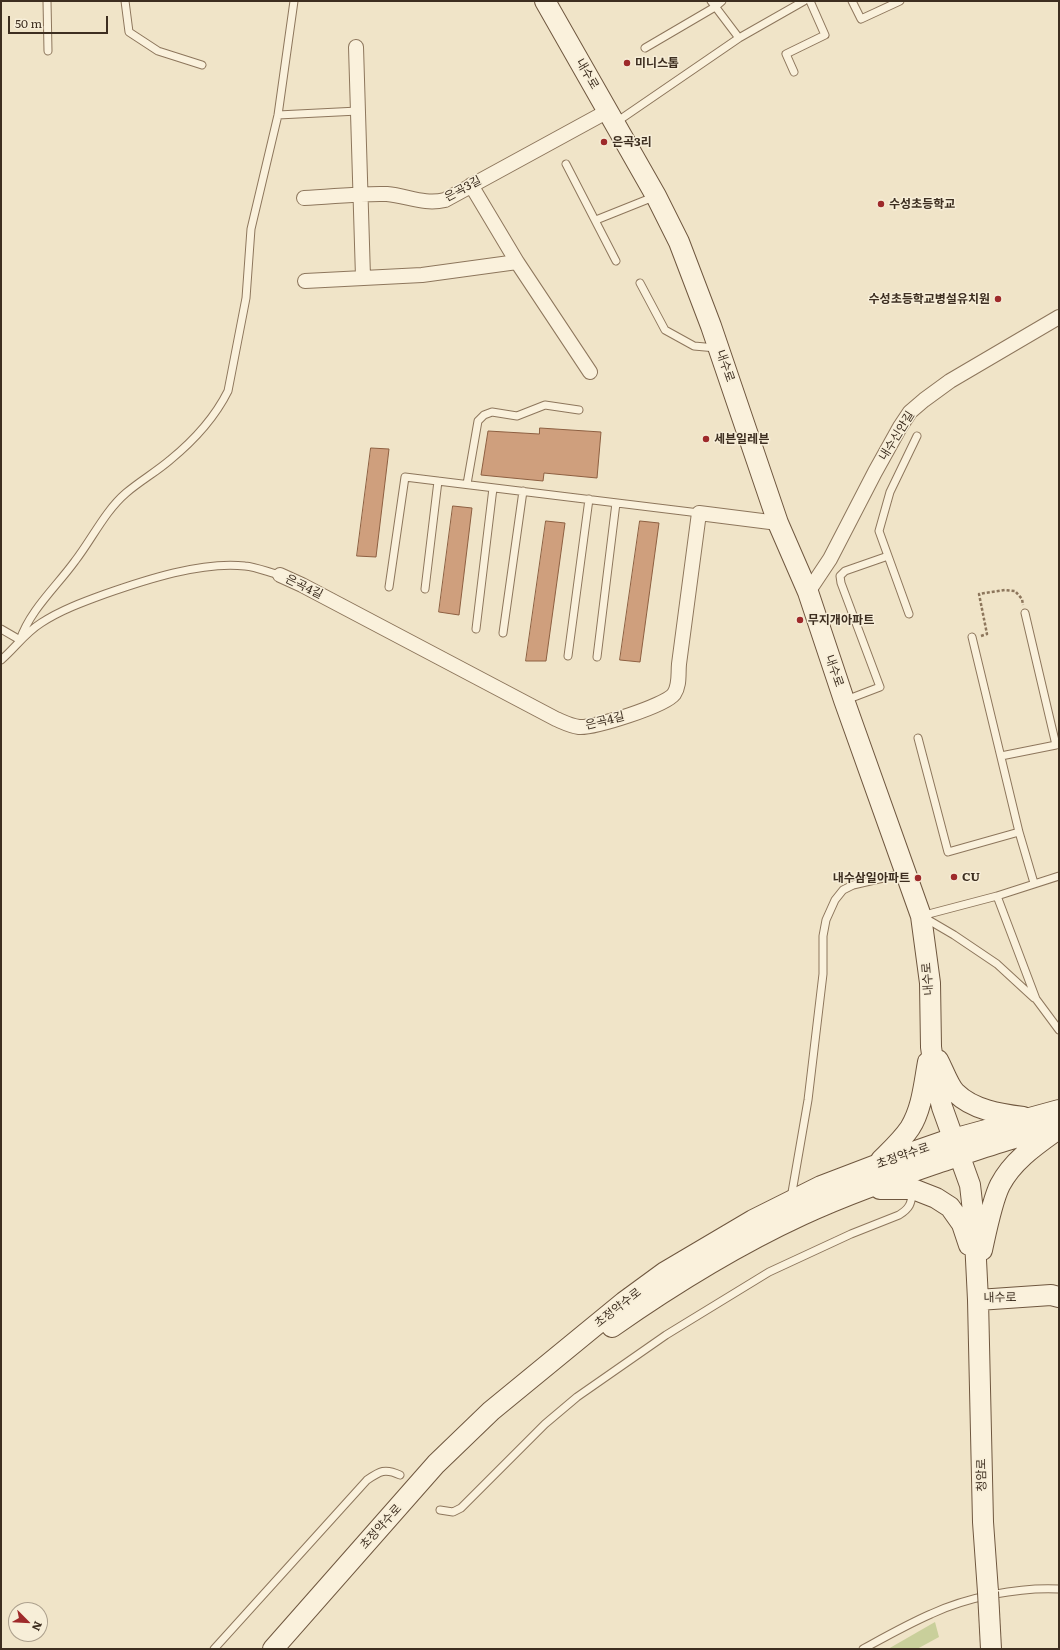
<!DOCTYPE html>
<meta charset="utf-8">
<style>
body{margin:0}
#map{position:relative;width:1060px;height:1650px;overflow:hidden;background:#f0e4c8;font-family:Literata,serif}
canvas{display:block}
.frame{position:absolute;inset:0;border:2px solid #3d2e20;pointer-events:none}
.north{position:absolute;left:8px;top:1602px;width:40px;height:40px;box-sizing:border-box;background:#f7eed8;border:1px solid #ada18e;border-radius:50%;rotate:114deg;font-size:11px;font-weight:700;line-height:16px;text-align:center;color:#3d2e20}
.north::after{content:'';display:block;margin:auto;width:14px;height:18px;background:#9e2a2b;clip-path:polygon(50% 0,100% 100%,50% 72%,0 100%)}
.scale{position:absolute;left:8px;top:16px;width:100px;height:18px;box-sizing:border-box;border:2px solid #3d2e20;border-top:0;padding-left:5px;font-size:12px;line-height:14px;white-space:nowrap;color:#3d2e20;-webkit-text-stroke:3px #f7eed8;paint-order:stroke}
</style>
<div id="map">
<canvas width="1060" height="1650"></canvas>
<div class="frame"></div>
<div class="north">N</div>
<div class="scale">50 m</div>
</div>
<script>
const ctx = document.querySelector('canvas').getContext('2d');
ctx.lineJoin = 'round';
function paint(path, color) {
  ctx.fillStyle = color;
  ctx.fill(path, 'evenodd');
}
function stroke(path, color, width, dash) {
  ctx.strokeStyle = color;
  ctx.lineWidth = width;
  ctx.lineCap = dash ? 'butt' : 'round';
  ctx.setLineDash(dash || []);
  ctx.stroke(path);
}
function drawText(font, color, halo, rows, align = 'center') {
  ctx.font = font + ' Literata,"Noto Sans KR",serif';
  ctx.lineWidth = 3;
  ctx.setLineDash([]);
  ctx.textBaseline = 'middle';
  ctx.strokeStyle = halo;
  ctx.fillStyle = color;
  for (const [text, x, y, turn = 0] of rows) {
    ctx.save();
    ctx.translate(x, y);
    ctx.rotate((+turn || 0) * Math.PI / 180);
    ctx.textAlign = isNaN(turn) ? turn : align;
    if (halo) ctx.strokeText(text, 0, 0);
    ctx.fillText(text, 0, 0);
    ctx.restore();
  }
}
const green = new Path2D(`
 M935,1622L939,1637L917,1649H888Z`);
const building = new Path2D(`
 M540,428L601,432L597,478L544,473L543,481L481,475L488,431L539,434Z
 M371,448L389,449L376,557L357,556Z
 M453,506L472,508L459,615L439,612Z
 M546,521L565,523L546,661H526Z
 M640,521L659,523L640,662L620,660Z`);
const path = new Path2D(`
 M981,636L987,634L979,594L1005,590L1015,591L1022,599L1023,605`);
const lane = new Path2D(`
 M47,1L48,51
 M125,1L129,32L158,51L202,65
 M711,1L739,38
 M852,1L861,19L900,1
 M645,48L715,7L722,1
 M794,72L786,54L825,35L810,1
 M278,115L358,111
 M615,123L739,38L804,1
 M566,164L616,261
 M596,220L656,196
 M640,283L665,330L694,346L716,348
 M467,484L478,421L484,415L492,412L517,416L545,405L579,410
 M389,587L405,477L699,513
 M425,589L438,481
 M909,614L879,531L890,492L917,436
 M1,629L20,640
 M476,629L493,488
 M503,633L523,491
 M972,637L1019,832L1034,883
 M20,640C30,610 57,586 75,561C92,539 105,511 126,493C140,481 156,472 170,460C192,442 215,417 228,391L246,298L251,229L278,115L294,1
 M568,656L589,499
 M597,657L616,503
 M1,660C15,648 25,633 41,623C61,610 83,602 105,594C145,580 202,561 245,566C256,567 268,572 280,575
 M846,700L880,687L841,583L840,576L845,571L888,556
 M918,738L948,852L1019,832
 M1001,756L1056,745L1025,613
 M997,896L1036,999L1059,1030
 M921,916L997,896L1059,876
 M925,918L954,935L997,964L1034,998
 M791,1198L808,1100L823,974V936L826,920L835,900L843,890L853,885L905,873
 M440,1510L453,1512L461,1508L545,1424L577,1397L666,1335L769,1272L851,1234L899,1215C910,1208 911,1204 913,1191
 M214,1649L367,1480C380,1471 385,1468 400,1475
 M863,1649C885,1637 908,1624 931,1614C967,1597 1019,1587 1059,1589`);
const street = new Path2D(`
 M356,47L363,277
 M471,185L517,262L590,372
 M304,198C331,197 360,193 387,194C408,196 424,205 445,200L608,111
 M305,281L422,275L517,262
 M280,575L302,585L556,719C563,722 571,726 579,727C594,728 665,706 674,694C680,685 678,674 679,664L699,513L778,523
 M808,592L830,559L875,472L900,427L910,412L924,400L950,381L1059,317`);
const secondary = new Path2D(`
 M545,1L656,196L679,242L711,326L778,523L808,592L844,700L921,916L930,983L931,1047L936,1082L942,1107L970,1185L974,1220L978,1300L983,1522L988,1592
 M938,1060C943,1069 949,1087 956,1093C973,1110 1001,1114 1023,1117
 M881,1160C891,1150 902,1140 910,1128C922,1109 924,1084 928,1062
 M880,1189H913L936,1198L950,1207L962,1224L969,1245
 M982,1250C986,1232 992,1201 1000,1185C1012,1162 1033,1147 1054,1132
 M978,1300L1051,1295L1059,1297
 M612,1327C672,1285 735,1246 802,1215C847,1194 894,1178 940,1162C980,1149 1018,1135 1059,1127
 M273,1649L436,1464L491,1411L624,1302L665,1272L753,1220L821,1186L876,1165L942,1142L1059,1110`);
const secondaryBridge = new Path2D(`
 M988,1592L991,1649`);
const markers = [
 [627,63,4,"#9e2a2b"],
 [604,142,4,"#9e2a2b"],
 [881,204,4,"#9e2a2b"],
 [998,299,4,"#9e2a2b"],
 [706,439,4,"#9e2a2b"],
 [800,620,4,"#9e2a2b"],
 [954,877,4,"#9e2a2b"],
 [918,878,4,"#9e2a2b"]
];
const poiNames = [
 ["미니스톱",635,63],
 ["은곡3리",612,142],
 ["수성초등학교",889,204],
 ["수성초등학교병설유치원",990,299,"right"],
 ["세븐일레븐",714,439],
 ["무지개아파트",808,620],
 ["CU",962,877],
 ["내수삼일아파트",910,878,"right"]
];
const streetNames = [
 ["내수로",587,74,60],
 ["은곡3길",463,189,-28],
 ["내수로",725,366,71],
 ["내수신안길",897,436,-58],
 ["은곡4길",304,587,26],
 ["내수로",834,671,71],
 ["은곡4길",605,721,-14],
 ["내수로",928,979,-94],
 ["초정약수로",903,1156,-19],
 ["내수로",1000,1298,-1],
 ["초정약수로",618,1308,-38],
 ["청암로",982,1475,-91],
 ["초정약수로",381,1527,-48]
];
paint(green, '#c9cf9b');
paint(building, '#cf9f7d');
stroke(building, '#8d5f41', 1);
stroke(lane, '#8d765c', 9);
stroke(street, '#8d765c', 16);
stroke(secondary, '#6f573f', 22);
stroke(path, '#8d765c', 2.5, [3, 2]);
stroke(lane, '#faf1dc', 7);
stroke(street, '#faf1dc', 14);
stroke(secondary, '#faf1dc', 20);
stroke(secondaryBridge, '#6f573f', 22, []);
stroke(secondaryBridge, '#faf1dc', 20);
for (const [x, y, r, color] of markers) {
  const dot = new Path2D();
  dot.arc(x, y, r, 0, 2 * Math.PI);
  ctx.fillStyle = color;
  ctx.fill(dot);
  stroke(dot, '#f7eed8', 1.5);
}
drawText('bold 12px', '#3d2e20', '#f7eed8', poiNames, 'left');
drawText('12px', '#3d2e20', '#f7eed8', streetNames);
</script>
